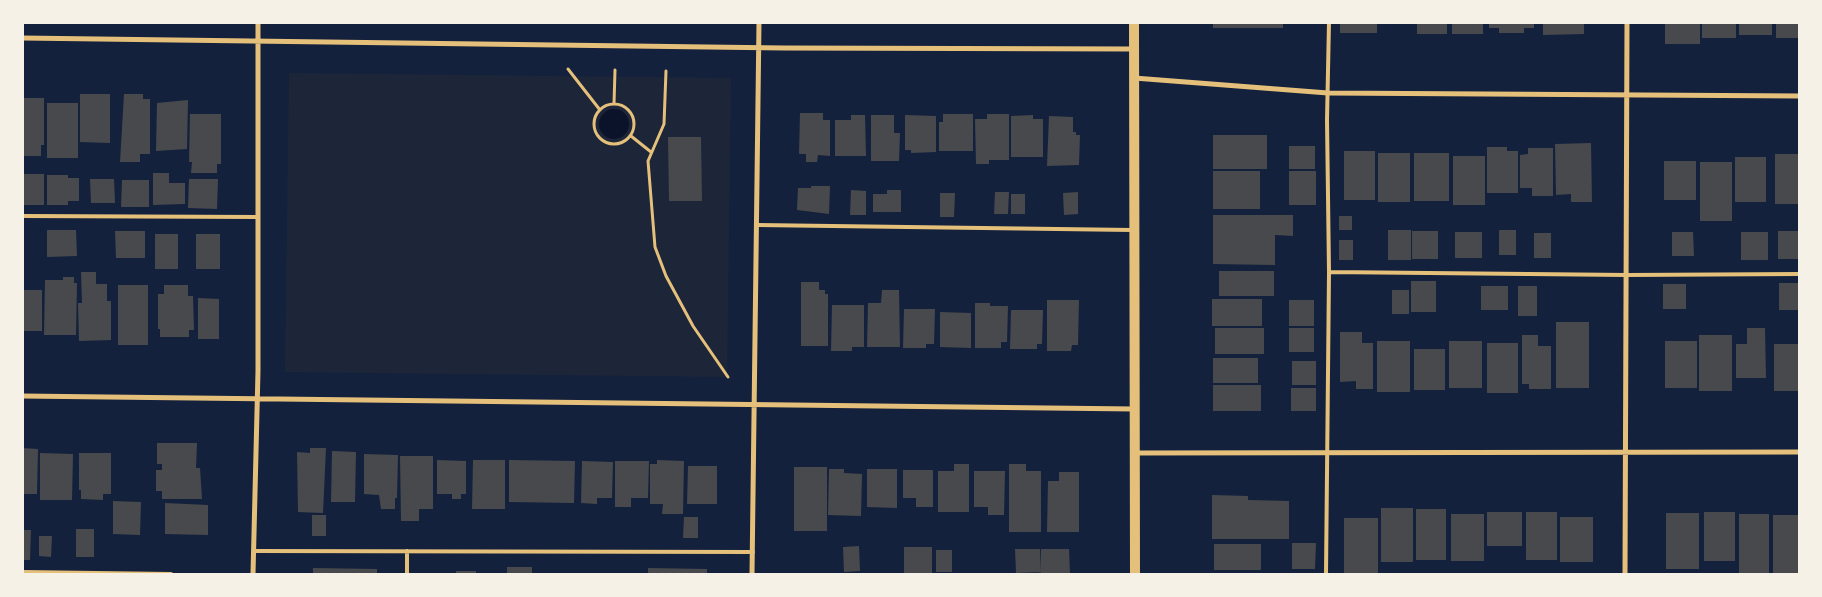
<!DOCTYPE html>
<style>
body{margin:0}
#map{position:relative;width:1822px;height:597px;overflow:hidden;background:#14213d;font-family:Poppins,sans-serif}
canvas{display:block}
.frame{position:absolute;inset:0;border:24px solid #f6f1e7;pointer-events:none}
</style>
<div id="map">
<canvas width="1822" height="597"></canvas>
<div class="frame"></div>
</div>
<script>
const ctx = document.querySelector('canvas').getContext('2d');
ctx.lineJoin = 'round';
function paint(path, color) {
  ctx.fillStyle = color;
  ctx.fill(path, 'evenodd');
}
function stroke(path, color, width, dash) {
  ctx.strokeStyle = color;
  ctx.lineWidth = width;
  ctx.lineCap = dash ? 'butt' : 'round';
  ctx.setLineDash(dash || []);
  ctx.stroke(path);
}
const green = new Path2D(`
 M289,73L731,78L727,377L285,372Z`);
const water = new Path2D(`
 M599 124a15 15 0 1 1 30 0a15 15 0 1 1-30 0Z`);
const building = new Path2D(`
 M1213,22H1283V28H1213Z
 M1340,22H1377V33H1340Z
 M1417,22H1447V34H1417Z
 M1452,22H1483V34H1452Z
 M1489,22H1534V28H1524V33H1499V28H1489Z
 M1543,22H1584V34L1543,35Z
 M1665,22H1700V44H1665Z
 M1702,22H1736V38H1702Z
 M1739,22H1772V35H1739Z
 M1776,22H1800V38H1776Z
 M80,94H110V143L80,142Z
 M124,94H143V99H150V154H140V162H120Z
 M22,98H44V145H41V156H22Z
 M188,100L187,149L156,151L157,103Z
 M47,103H78V158H47Z
 M800,113H823V120H830V156L818,155L817,162H806V154H799Z
 M190,114H221V164H217V173H191L192,162H189Z
 M943,114H973V151H939V122H943Z
 M987,114H1009V160H989V164H976L975,119H987Z
 M851,115H865L866,156H835V120H851Z
 M871,115H894V133H900L899,161H871Z
 M905,115L936,116V152L911,153V150H905Z
 M1033,115V119H1043V157H1011V116Z
 M1049,116L1073,117V132H1076V135H1080L1079,165L1047,166Z
 M1213,135H1267V169H1213Z
 M668,137H701L702,201H669Z
 M1591,143L1592,202H1571V194L1556,195L1555,144Z
 M1289,146H1315V169H1289Z
 M1487,147H1507V151H1518V193H1487Z
 M1528,148H1553V196H1532V188H1520V155L1528,154Z
 M1344,151H1375V200H1344Z
 M1378,153H1410V202H1378Z
 M1414,153H1449V201H1414Z
 M1775,154H1800V204H1775Z
 M1453,156H1485V205H1453Z
 M1735,157H1766V202H1735Z
 M1664,161H1696V200H1664Z
 M1700,162H1732V221H1700Z
 M1213,171H1260V209H1213Z
 M1289,171H1316V205H1289Z
 M153,173H169V183H185V204L153,205Z
 M22,174H44V205H22Z
 M47,175H68V178H79V201H68V205H47Z
 M90,179H114L115,203H91Z
 M189,179H218L217,209L188,208Z
 M122,180H149V207H121Z
 M811,186H830L829,214L797,210L798,188H811Z
 M851,190L866,191V215H850Z
 M887,190H901V212H873V194H887Z
 M995,192H1009L1008,214H994Z
 M1078,192V214L1064,215L1063,193Z
 M940,193H955L954,217H940Z
 M1011,194H1025V214H1011Z
 M1213,215H1293V236L1275,235V265L1213,264Z
 M1339,216H1352V230H1339Z
 M47,230H76L77,256L47,257Z
 M1388,230H1411V260H1388Z
 M1499,230H1516V255H1499Z
 M115,231H145V258H116Z
 M1412,231H1438V259H1412Z
 M1778,231H1800V259H1778Z
 M1455,232H1482V258H1455Z
 M1672,232H1693L1694,256H1672Z
 M1741,232H1768V260H1741Z
 M1534,233H1551V258H1534Z
 M155,234H178V269H155Z
 M196,234H220V269H196Z
 M1339,240H1353V260H1339Z
 M1219,271H1274V296H1219Z
 M81,272H96V284H107V301H111V340L79,341L78,303H82Z
 M63,277H74V283H77L76,335H44L45,280H63Z
 M1411,281H1436V312H1411Z
 M801,282H819V290H825V294H828V346H801Z
 M1779,283H1800V310H1779Z
 M1663,284H1686V309H1663Z
 M118,285H148V345H118Z
 M164,285H188V296H193L194,330H189V337H160V329H158V294H164Z
 M1481,286H1508V310H1481Z
 M1518,286H1537V316H1518Z
 M22,290H42V331H22Z
 M882,290H899L900,347H867L868,303H881Z
 M1392,290H1409V314H1392Z
 M198,298L219,299V339H198Z
 M1212,299H1262V326H1212Z
 M1047,300H1079L1078,345H1072L1071,351H1047Z
 M1289,300H1314V326H1289Z
 M975,303H990V306H1008L1007,342H1001V348H975Z
 M832,305H864V347H852V351H831Z
 M904,309H935L934,344H926V348H903Z
 M1011,310H1043L1042,344H1037V349H1010Z
 M940,312L971,313V348L940,347Z
 M1556,322H1589V388H1556Z
 M1215,328H1264V354H1215Z
 M1289,328H1314V352H1289Z
 M1747,328H1765L1766,378H1736V344H1747Z
 M1340,332H1362V343H1373V389H1356V381L1340,382Z
 M1522,335H1538V346H1551V389H1529V384H1522Z
 M1699,335H1732V391H1699Z
 M1377,341H1410V392H1377Z
 M1449,341H1482V388H1449Z
 M1665,341H1697V388H1665Z
 M1487,343H1518V393H1487Z
 M1774,344H1800V391H1774Z
 M1414,349H1445V390H1414Z
 M1213,358H1258V383H1213Z
 M1292,361H1316V385H1292Z
 M1213,385H1261V411H1213Z
 M1291,388H1316V411H1291Z
 M157,443H197L196,468H200L202,499H162V491H156V470H162V464H157Z
 M22,448L38,449L37,494H22Z
 M310,448H326L323,513L298,512L297,452L310,453Z
 M332,451L356,452L355,502H331Z
 M40,453L73,454L72,500H40Z
 M79,453H111V494H103V500L81,499V490H79Z
 M364,454L398,455L397,498H395V509H381L379,495L364,494Z
 M400,456H433V509H419V521H401Z
 M437,460L466,461V494H461V499H452V494H437Z
 M473,460H505V509H472Z
 M509,460L575,461L574,503L509,502Z
 M657,460L684,461L683,514H662L663,504H650V464H657Z
 M582,461L613,462L612,498H597V504L581,503Z
 M615,461H649L648,498H631V507H615Z
 M954,464H969V512H938V471H954Z
 M1009,464H1026V471H1041V532H1009Z
 M688,466H717V504H687Z
 M794,467H827V531H794Z
 M829,469H844V473L862,474L861,516L828,515Z
 M867,469H897V508L867,507Z
 M903,470H933V507H916V498H903Z
 M974,471H1005L1004,515H988V507H974Z
 M1059,472H1079V532H1047L1048,481H1059Z
 M1212,495L1248,496V500L1289,501V539H1212Z
 M113,501L141,502L140,535L113,534Z
 M165,503L208,505V535L165,534Z
 M1381,508H1413V562H1381Z
 M1416,509H1446V560H1416Z
 M1487,512H1522V546H1487Z
 M1526,512H1557V560H1526Z
 M1704,512H1735V561H1704Z
 M1666,513H1699V569H1666Z
 M1451,514H1484V561H1451Z
 M1739,514H1769V574H1739Z
 M312,515H326V536H312Z
 M1773,515H1800V574H1773Z
 M684,517H698V538H683Z
 M1560,517H1593V562H1560Z
 M1344,518H1378V574H1344Z
 M76,529H94V557H76Z
 M22,530H31L30,560H22Z
 M39,536H52L51,557L39,556Z
 M1292,543H1316L1315,569H1292Z
 M1214,544H1261V570H1214Z
 M859,546L860,571L844,572L843,547Z
 M904,547H932V574H904Z
 M1015,549H1040L1041,572L1016,573Z
 M1041,549H1069L1070,574H1041Z
 M936,550H952V572H936Z
 M507,567H532V574H507Z
 M313,568L377,569V574H313Z
 M648,568L707,569V574H648Z
 M456,571H476V574H456Z`);
const path = new Path2D(`
 M568,69L600,110
 M666,71L664,124L648,161L655,247L666,276L693,326L728,377
 M594 124a20 20 0 1 1 40 0a20 20 0 1 1-40 0Z
 M614,104L615,70
 M631,136L651,152`);
const service = new Path2D(`
 M22,216L258,217
 M757,225L1132,230
 M1329,272L1627,275L1800,274
 M254,551L753,552
 M22,572L171,574
 M407,574V551
 M1326,574L1329,272L1327,120L1329,22`);
const minor = new Path2D(`
 M22,38L784,48L1134,49
 M1134,78L1328,93L1800,96
 M22,396L1134,409
 M1135,453L1800,452
 M253,574L258,371V22
 M752,574L759,22
 M1625,574L1627,22`);
const secondary = new Path2D(`
 M1134,22L1135,574`);
paint(green, '#1d2539');
paint(water, '#0b132b');
paint(building, '#48494c');
stroke(path, '#e5c07b', 3);
stroke(service, '#e5c07b', 4);
stroke(minor, '#e5c07b', 5);
stroke(secondary, '#e5c07b', 10);
</script>
